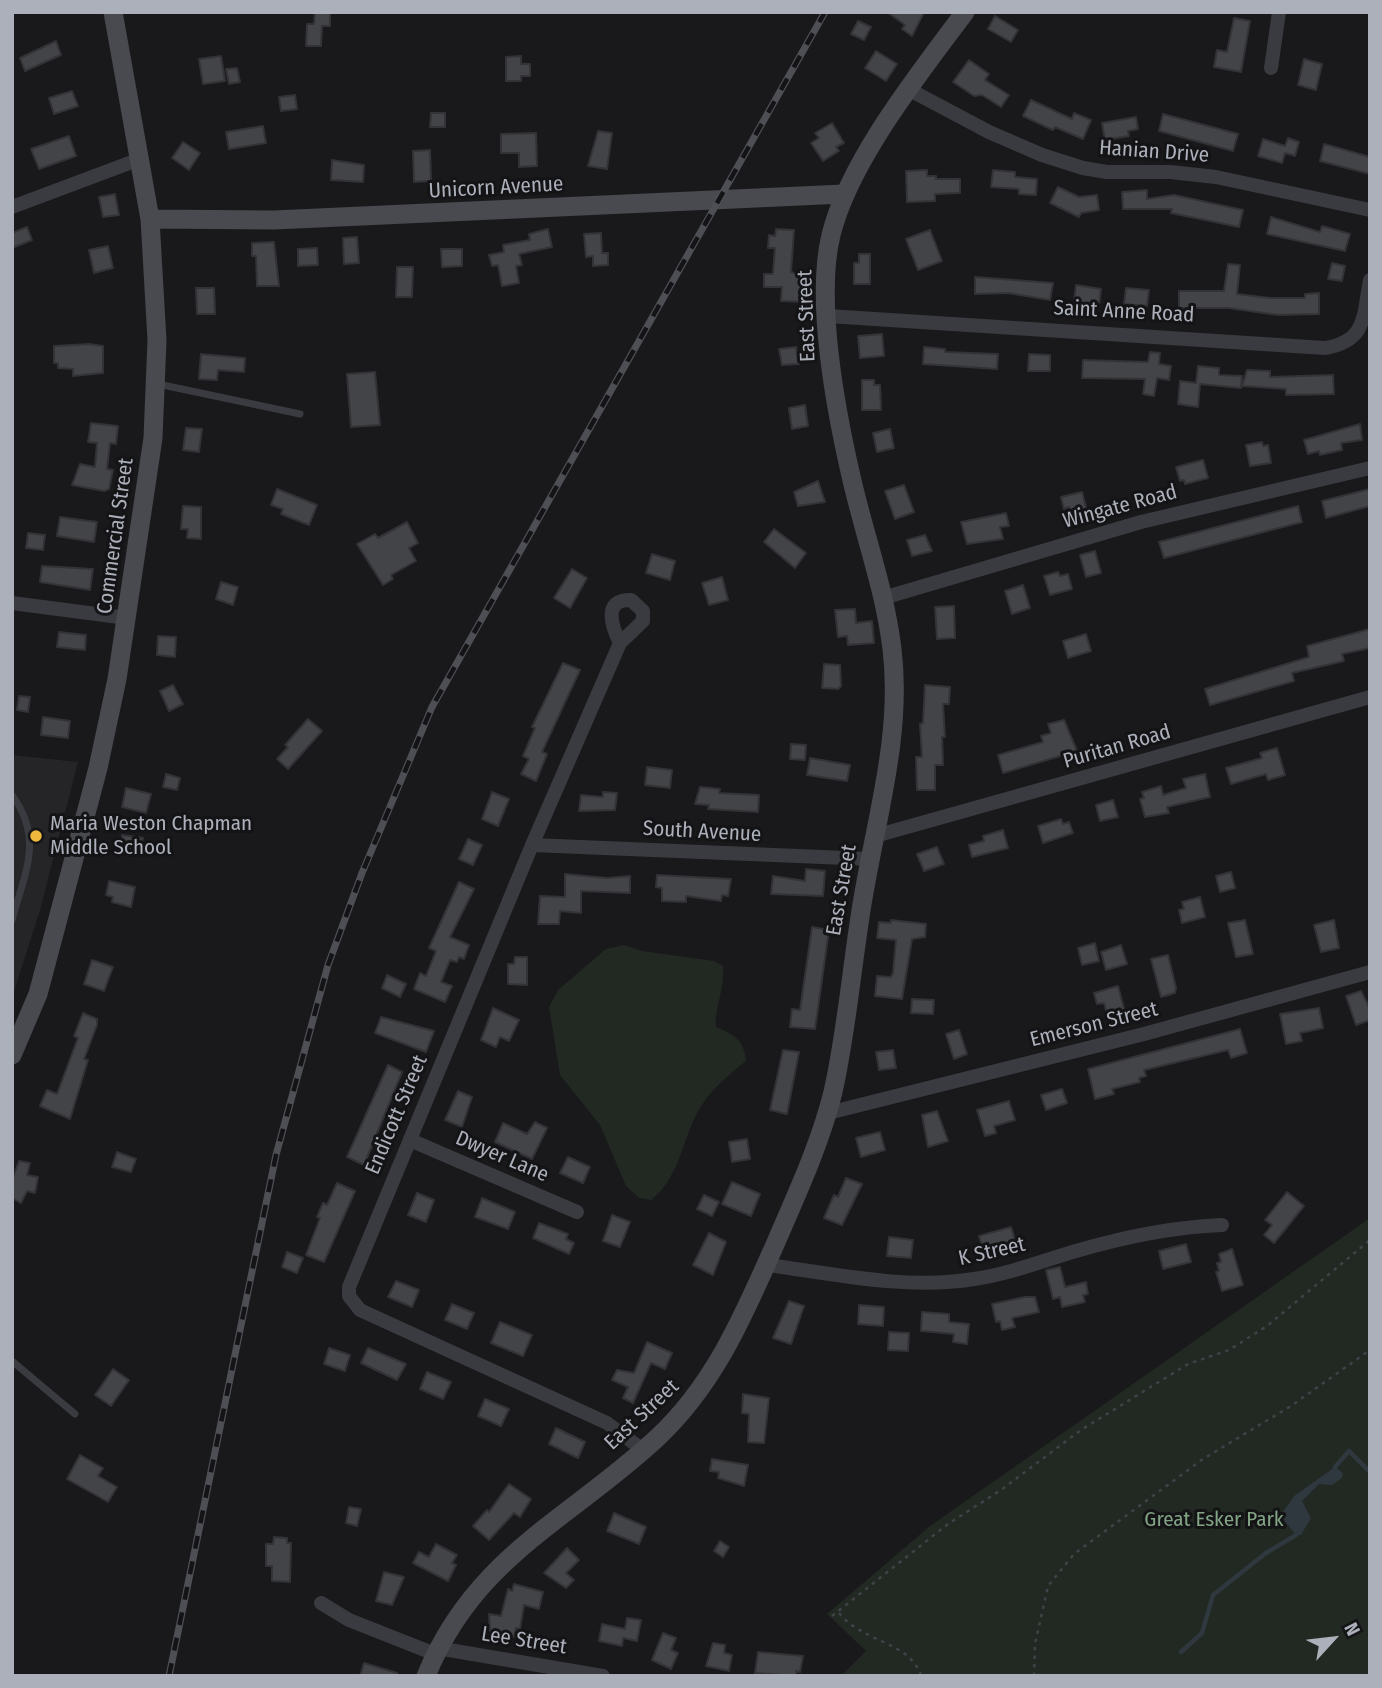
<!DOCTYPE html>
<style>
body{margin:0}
#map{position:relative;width:1382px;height:1688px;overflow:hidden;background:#19191b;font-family:"Fira Sans Condensed",sans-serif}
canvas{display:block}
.frame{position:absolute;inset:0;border:14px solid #acb0ba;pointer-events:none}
.north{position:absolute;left:1298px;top:1604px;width:70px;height:70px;-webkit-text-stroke:5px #141416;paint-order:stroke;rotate:63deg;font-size:19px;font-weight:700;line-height:28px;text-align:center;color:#acb0ba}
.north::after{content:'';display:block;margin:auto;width:24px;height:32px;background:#acb0ba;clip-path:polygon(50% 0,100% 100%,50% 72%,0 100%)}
</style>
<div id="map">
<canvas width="1382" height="1688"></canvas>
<div class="frame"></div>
<div class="north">N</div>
</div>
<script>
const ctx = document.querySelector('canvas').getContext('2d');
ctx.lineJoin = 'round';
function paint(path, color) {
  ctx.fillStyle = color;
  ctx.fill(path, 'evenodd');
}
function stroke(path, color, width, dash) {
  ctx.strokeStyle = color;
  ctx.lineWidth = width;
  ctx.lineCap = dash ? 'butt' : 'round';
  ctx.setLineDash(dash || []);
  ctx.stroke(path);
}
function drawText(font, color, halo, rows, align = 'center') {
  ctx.font = font + ' "Fira Sans Condensed",sans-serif';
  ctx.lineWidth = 6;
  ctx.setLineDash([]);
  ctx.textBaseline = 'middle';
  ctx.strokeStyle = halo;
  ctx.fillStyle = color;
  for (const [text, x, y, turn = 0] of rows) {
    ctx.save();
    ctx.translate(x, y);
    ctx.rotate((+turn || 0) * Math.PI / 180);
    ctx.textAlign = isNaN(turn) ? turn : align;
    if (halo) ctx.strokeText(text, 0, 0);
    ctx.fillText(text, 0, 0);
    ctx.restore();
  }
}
const built = new Path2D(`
 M12,755L78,762L40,910L12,998Z`);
const green = new Path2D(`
 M624,945L642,951L714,961L723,966C725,989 715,1005 716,1027C735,1035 744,1040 746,1061C727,1076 708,1092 697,1113C682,1142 678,1180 651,1200L639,1198L626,1186L600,1125L560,1075L549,1007L558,990L606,949Z
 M1370,1218V1676H841L866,1651L827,1614L930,1526Z`);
const water = new Path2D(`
 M1335,1467L1343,1473L1342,1478L1332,1485L1319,1484L1302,1501L1311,1518L1301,1535H1296L1284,1520L1283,1512L1294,1496Z`);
const stream = new Path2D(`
 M1335,1467L1349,1451L1370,1472
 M1181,1652L1202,1633L1213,1595L1266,1553L1296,1535`);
const building = new Path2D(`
 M315,12H330V26H322L321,46H306L307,24H314Z
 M887,12H924L912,36L902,29L905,25Z
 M995,16L1018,30L1011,42L988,29Z
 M1234,18L1250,21L1241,72L1214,67L1217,50L1227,52Z
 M858,21L871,27L864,40L851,34Z
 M56,41L61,55L25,71L20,58Z
 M876,51L897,64L886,81L865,68Z
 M221,56L225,81L203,84L199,59Z
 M521,56V64H530V76H521V81H506V57Z
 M1304,59L1322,64L1316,90L1298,85Z
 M969,60L989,74L985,80L1009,95L1001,107L982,95L974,96L953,82Z
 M237,68L240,82L229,84L226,69Z
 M72,91L78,106L54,114L49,98Z
 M295,95L297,109L281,111L279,97Z
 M1031,100L1072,119L1074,113L1091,120L1083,139L1055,127L1053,130L1023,116Z
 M431,113H445V127H430Z
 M1163,114L1238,134L1233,151L1159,131Z
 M1136,117L1138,129L1128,131L1129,136L1105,140L1102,123Z
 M832,123L844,143L836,147L839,151L823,161L811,143L819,138L815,133Z
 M263,126L266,143L229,149L226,132Z
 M598,131L612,133L607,169L588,166Z
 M536,133L537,166L519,167V153H501V134Z
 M69,136L76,156L39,169L31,149Z
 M1288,138L1299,142L1295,156L1285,153L1282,163L1258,156L1263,139L1285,146Z
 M183,142L200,153L189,170L172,158Z
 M1324,144L1370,157V174L1320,161Z
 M430,150L431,181L414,182L413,151Z
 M332,160L364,165L363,182L331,180Z
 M927,170V176H936V179H960V193L935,194V201L907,202L906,171Z
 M993,170L1015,172V177L1037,179L1036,195L1019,194V189L991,187Z
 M1058,187L1079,197L1097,195L1099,210L1081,213L1079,217L1050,203Z
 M1147,190V199L1174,195L1243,210L1239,227L1171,213L1172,209H1123L1122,192Z
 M115,194L119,215L103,217L99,197Z
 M1271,217L1320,232L1322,226L1350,234L1345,251L1267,234Z
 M27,227L32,240L12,248V233Z
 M548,229L552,247L519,254L522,265L516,266L519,283L502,286L498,265L492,266L489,255L504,252L503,245L530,240L529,234Z
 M776,229L794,230L791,272L805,276V302L781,301L782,287H764V274H773L775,248H768L769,235L775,236Z
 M930,230L942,261L918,270L906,239Z
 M601,233L602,253H608V265L593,266V256L586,257L584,234Z
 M357,237L359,263L344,264L343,238Z
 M274,242L279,286H257L256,256H252V243Z
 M108,246L113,268L94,273L89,250Z
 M317,248L318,265L298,266V249Z
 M441,249H462V266L442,267Z
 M859,254H870V284H854V263H859Z
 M1332,263L1345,266L1342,281L1328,279Z
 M1228,264L1240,265L1237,294L1270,298H1305V294L1319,293V314L1278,315L1228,308H1179V291H1224Z
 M397,267H413L412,297H396Z
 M975,277L1053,283L1050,300L1008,293L975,294Z
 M1076,285L1101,289L1099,306L1074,303Z
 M196,288H214L215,314H197Z
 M1126,288L1149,290L1147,306L1124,304Z
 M882,334L884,356L860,358L858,336Z
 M89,344L103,346V373L73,376V369L58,368V363H54V346Z
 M796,347L799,364L782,365L779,349Z
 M924,347L945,349V352L998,354L997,369L923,364Z
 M1150,352L1160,353L1159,364L1171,366L1169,380L1157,378L1154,396L1143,394L1145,379L1082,378L1083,360L1148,362Z
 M201,354L245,358L244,372L218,370L217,380L199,379Z
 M1029,354L1050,355V371H1028Z
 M1198,366L1219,368V375L1242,376L1241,388L1200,384L1198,407L1178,404L1180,381L1196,383Z
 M1247,370L1270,371V377L1333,375L1334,394L1286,395V389L1242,386Z
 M375,372L380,425L351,427L347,374Z
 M862,380H874V385H880L881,410H862Z
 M805,405L808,426L792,429L789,408Z
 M91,423L118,426L116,444L110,443L107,469L113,470L109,489L104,491L72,485L80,464L95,467L97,443L88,442Z
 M1360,424L1362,440L1341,443L1342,450L1320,455L1319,451L1308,454L1304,440Z
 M186,428L202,429L199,452L183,450Z
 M890,429L894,448L877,452L873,433Z
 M1262,442L1263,446L1268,445L1271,463L1250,466L1246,445Z
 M1203,460L1208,478L1185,484L1184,480L1180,481L1176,467Z
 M818,481L825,502L798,506L794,492Z
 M904,485L914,512L895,519L885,491Z
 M277,489L317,505L309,525L281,514L283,509L271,505Z
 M1370,489V506L1326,518L1322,501Z
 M1082,492L1087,511L1071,515L1069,507L1064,509L1061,497Z
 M183,506L201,507V539L187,538L188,529H181Z
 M1298,506L1302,522L1164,558L1159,542Z
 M1006,513L1009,526L1000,527L1003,539L967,544L961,522Z
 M60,517L97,522L94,542L57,536Z
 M407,522L418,543L409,548L416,561L391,575L393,579L383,585L357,544L375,534L378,538Z
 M774,529L806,553L795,568L764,542Z
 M28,533L45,535L43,550L26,548Z
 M925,535L932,551L912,556L907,540Z
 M1095,551L1101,573L1086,577L1080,555Z
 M652,554L675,561L670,580L646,573Z
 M42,566L93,569L90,590L40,582Z
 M572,569L587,578L570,608L554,598Z
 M1058,572L1060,576L1068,574L1072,589L1050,595L1044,576Z
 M722,577L728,600L709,605L702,583Z
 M221,582L238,587L233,605L216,599Z
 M1023,585L1030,608L1012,614L1005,591Z
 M954,606L955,638L937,639L935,607Z
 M855,609L856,623L872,621L874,643L848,645L847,636L838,637L835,610Z
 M1370,629V648L1342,654L1344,661L1292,673L1294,681L1210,705L1205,689L1309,657L1307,646Z
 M59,632L86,635L85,650L57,647Z
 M1086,634L1091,651L1068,658L1063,641Z
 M158,636L176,637L175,657L157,655Z
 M563,663L580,670L542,752L547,754L536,781L521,774L529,759L523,756L535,728L532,727Z
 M824,664L840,665L841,686L838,689L822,688Z
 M173,685L183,704L169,711L160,691Z
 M925,685L950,687L949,704H943L945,737H942L943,765H935V790H917L916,757H922L920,724L923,723Z
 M19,696L30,697L28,712L17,710Z
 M43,717L70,721L68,738L41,735Z
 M308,719L322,731L288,769L277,759L288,747L285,745Z
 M1064,720L1077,751L1003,773L998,755L1043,742L1041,736L1051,733L1048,724Z
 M791,744L806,745L805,760L790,759Z
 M1277,748L1285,775L1268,780L1266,774L1231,784L1226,768L1262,758L1260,753Z
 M810,758L850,765L847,781L807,775Z
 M647,767L672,770L670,788L645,785Z
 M166,774L180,778L177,790L163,787Z
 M1205,774L1210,797L1167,807L1169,813L1145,817L1140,799L1144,798L1142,792L1161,786L1163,795L1186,788L1183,779Z
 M700,787L720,789L719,793L759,795L758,812L708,809L709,805L695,804Z
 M126,788L151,794L146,813L122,807Z
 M492,792L509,799L498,826L482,819Z
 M603,792L617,793L615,810L579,811L581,795L603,797Z
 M1113,800L1118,817L1100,821L1096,805Z
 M1061,819L1063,824L1069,822L1073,833L1043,843L1038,826Z
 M1003,830L1008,848L972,857L969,845L984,841L983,836Z
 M122,835L143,838L139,856L119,852Z
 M468,839L482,845L473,865L459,859Z
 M937,847L944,864L924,871L917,854Z
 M806,869L825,871L823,896L771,894L773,876L805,881Z
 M1231,872L1235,888L1220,892L1216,876Z
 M565,874L607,878L630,876V893L581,891V913L560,911L559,924H538L540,896L565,897Z
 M657,875L731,879L728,896L722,895L721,901L686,896V902L662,901V888L656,887Z
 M109,881L135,887L131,907L112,902L113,897L106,895Z
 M459,882L474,889L450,937L469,945L464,959L459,957L457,962L450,960L441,982L452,986L445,1002L414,989L420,973L426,976L436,951L429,948Z
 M1200,897L1205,917L1182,923L1179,910L1184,909L1182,902Z
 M891,920L926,924L925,937L912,939L902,999L875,996L877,976L891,977L893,973L896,940L877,938L879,922L891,923Z
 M1245,920L1253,954L1236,957L1228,923Z
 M1334,920L1339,948L1321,952L1314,925Z
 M812,927L829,930L815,1029L790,1027L792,1009L800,1010Z
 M1095,943L1099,961L1082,965L1078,948Z
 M1121,945L1127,964L1106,970L1101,952Z
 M1168,955L1176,988L1175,993L1161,997L1151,959Z
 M515,957H527V985L508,984V964H514Z
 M92,960L113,967L104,991L84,984Z
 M387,975L406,984L400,997L382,988Z
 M1118,986L1126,1016L1109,1021L1104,1003L1097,1004L1094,993Z
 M1361,991L1370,1009V1020L1356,1025L1346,996Z
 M912,999L934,1000L933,1014L911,1013Z
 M493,1008L519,1020L509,1041L500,1037L496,1047L481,1040Z
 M1319,1008L1323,1028L1300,1033L1302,1041L1286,1044L1280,1014Z
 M83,1013L97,1019V1025L84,1059L88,1060L70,1119L40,1106L47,1090L57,1094L78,1038L74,1036Z
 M381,1017L434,1031L426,1052L375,1033Z
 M1240,1029L1247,1053L1231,1058L1228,1050L1144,1070L1146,1076L1139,1078L1140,1082L1112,1089L1114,1094L1095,1099L1088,1069Z
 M959,1030L967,1054L954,1059L946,1034Z
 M783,1050L799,1052L787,1114L770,1110Z
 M893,1050L896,1068L879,1070L876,1052Z
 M388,1065L402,1072L364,1165L347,1157Z
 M1062,1089L1067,1103L1046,1110L1041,1095Z
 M458,1091L472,1097L462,1127L445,1120Z
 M1009,1101L1015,1120L994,1126L996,1133L985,1136L977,1110Z
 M937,1111L948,1141L928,1147L922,1115Z
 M535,1122L547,1128L532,1159L495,1142L503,1123L527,1134Z
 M880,1132L885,1150L861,1157L856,1138Z
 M747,1139L750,1159L732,1162L729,1142Z
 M117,1152L136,1159L131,1172L112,1167Z
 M568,1157L590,1167L583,1183L560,1173Z
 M19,1161L30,1163L27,1175L38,1177L35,1193L27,1191L21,1203L12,1198V1180Z
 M846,1178L862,1184L842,1225L824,1218L834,1195L838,1197Z
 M732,1182L760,1194L751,1216L722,1204Z
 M337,1183L355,1191L324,1262L306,1255L320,1218L317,1217L323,1203L327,1205Z
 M1287,1192L1304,1206L1274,1243L1264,1235L1272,1225L1265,1220Z
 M417,1193L434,1200L426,1222L408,1215Z
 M704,1195L719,1202L712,1216L697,1209Z
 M482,1198L515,1212L508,1229L475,1217Z
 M612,1215L630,1222L620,1247L603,1241Z
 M539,1223L568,1234L566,1239L574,1243L569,1254L533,1238Z
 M1011,1227L1017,1246L985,1255L979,1236Z
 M709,1233L726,1242L713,1275L693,1265Z
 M889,1237L913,1240L911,1258L887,1256Z
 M1186,1244L1191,1262L1163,1269L1159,1251Z
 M1232,1249L1243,1285L1222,1291L1216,1272L1219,1271L1217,1263L1221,1262L1219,1254Z
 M287,1252L303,1258L297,1273L282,1267Z
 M1060,1267L1065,1287L1086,1282L1088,1294L1083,1295L1085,1302L1062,1307L1060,1297L1053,1299L1046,1270Z
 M396,1281L419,1290L412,1307L388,1297Z
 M1025,1297H1035L1039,1312L1012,1318L1015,1327L1002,1330L1000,1321L996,1322L992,1304Z
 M789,1301L804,1306L791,1344L773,1338Z
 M452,1304L474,1313L467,1329L445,1320Z
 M859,1305L884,1307L883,1326L858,1324Z
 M922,1312L949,1314V1322L969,1324L967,1344L953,1342L954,1334L921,1331Z
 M500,1322L532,1335L523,1356L491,1343Z
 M889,1332L909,1333L908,1351L888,1350Z
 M647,1342L672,1353L665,1369L651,1363L633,1403L623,1398L628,1387L612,1380L617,1370L634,1373Z
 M329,1348L350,1355L345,1371L324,1364Z
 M368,1348L406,1364L397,1380L361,1363Z
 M113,1369L129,1380L111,1406L95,1395Z
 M427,1372L451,1382L443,1399L420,1389Z
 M743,1394L769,1398L764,1443L748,1442L749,1414L742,1413Z
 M485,1399L509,1409L501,1426L478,1416Z
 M556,1428L585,1442L578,1458L549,1444Z
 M80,1455L103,1468L98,1476L117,1487L108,1502L67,1479Z
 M712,1459L748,1465L744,1486L718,1478L719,1472L710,1471Z
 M509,1484L531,1499L520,1517L514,1513L489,1540L473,1526L487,1510L489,1512Z
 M349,1507L361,1509L357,1526L346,1523Z
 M614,1513L646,1527L639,1544L607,1531Z
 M274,1537L287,1538V1543H291L290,1582L272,1581V1566H266V1544H273Z
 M720,1541L729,1547L723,1557L714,1551Z
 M436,1544L457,1555L452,1563L456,1565L448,1581L413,1563L419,1552L429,1557Z
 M567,1548L579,1560L566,1573L574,1580L566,1588L544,1573Z
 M384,1572L404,1577L392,1605L376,1601Z
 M514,1584L543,1592L539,1609L524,1605L520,1629L516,1628L514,1637L490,1632L489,1614L501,1616L508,1589L512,1591Z
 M627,1618L641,1620L637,1641L623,1638L622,1646L599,1641L602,1624L625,1629Z
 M663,1633L676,1638L671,1650L678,1653L671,1669L652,1660Z
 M713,1643L725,1645L724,1653L732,1655L729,1671L706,1666Z
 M758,1652L803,1656L800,1672L796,1671V1676L755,1673Z
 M364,1663L397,1673V1676H360Z`);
const path = new Path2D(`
 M839,1613C863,1643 910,1641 921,1676
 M832,1616L948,1524L1001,1490L1081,1430L1188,1364L1229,1350L1267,1326L1370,1240
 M1034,1676L1035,1644L1048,1586L1074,1554L1203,1459L1291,1406L1370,1350`);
const lane = new Path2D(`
 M158,384L300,414
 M12,795C44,839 25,872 12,920
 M12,1361L75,1414`);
const street = new Path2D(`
 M1271,68L1279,12
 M908,89L989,132L1042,155L1083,168L1107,172H1170L1216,177L1370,210
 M12,207L140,159
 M828,316L1325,348C1367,341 1363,316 1370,280
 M883,598L1141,522L1370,468
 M12,603L127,618
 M620,643C612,627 602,599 631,600L643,611V621L620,643L532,845L349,1287V1296L360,1310L607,1423L643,1450
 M875,836L1370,697
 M532,845L870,859
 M828,1113L1144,1034L1370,972
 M410,1140L577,1212
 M768,1265C835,1274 906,1290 974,1279C1009,1274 1042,1261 1076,1251C1124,1237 1172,1227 1222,1225
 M321,1603L349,1620L435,1654
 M437,1648L603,1676`);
const secondary = new Path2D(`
 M150,219L274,220L844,194
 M12,1055L38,994L98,768L117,679L153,438L157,340L150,219L113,12
 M426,1676C475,1556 569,1520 657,1438C716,1383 745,1312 777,1240C798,1191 820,1144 833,1092C846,1034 851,975 860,917C873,828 903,739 892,649C885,590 864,534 851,476C836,411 815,300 831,235C849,161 919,74 965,12`);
const rail = new Path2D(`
 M169,1676L276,1155L328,965L362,873L432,707L825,12`);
const markers = [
 [36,836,7,"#f0b83c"]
];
const streetNames = [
 ["Hanian Drive",1154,152,4],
 ["Unicorn Avenue",496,188,-3],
 ["Saint Anne Road",1124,312,3],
 ["East Street",807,316,-92],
 ["Wingate Road",1120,507,-15],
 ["Commercial Street",116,536,-82],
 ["Puritan Road",1117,747,-16],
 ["South Avenue",702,832,3],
 ["East Street",842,890,-80],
 ["Emerson Street",1094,1025,-14],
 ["Endicott Street",397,1115,-67],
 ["Dwyer Lane",502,1157,23],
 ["K Street",992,1252,-13],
 ["East Street",642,1415,-43],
 ["Lee Street",524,1641,9]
];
const poiNames = [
 ["Maria Weston Chapman",50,824],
 ["Middle School",50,848]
];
const parkNames = [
 ["Great Esker Park",1214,1520]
];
paint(built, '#252528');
paint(green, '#212922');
paint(water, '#2f373f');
stroke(stream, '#2f373f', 4.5);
paint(building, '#434448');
stroke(building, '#333337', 2);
stroke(path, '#404247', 2.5, [3.5, 5]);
stroke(lane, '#3a3b40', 7);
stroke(street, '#3a3b40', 14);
stroke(secondary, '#484a50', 19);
stroke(rail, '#4d4f55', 7);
stroke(rail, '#141416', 4.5, [13]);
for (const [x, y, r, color] of markers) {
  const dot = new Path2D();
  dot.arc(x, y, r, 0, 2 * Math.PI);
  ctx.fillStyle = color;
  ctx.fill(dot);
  stroke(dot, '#141416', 2.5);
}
drawText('21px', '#acb0ba', '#141416', streetNames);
drawText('21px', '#acb0ba', '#141416', poiNames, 'left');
drawText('21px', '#83a586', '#141416', parkNames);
</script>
